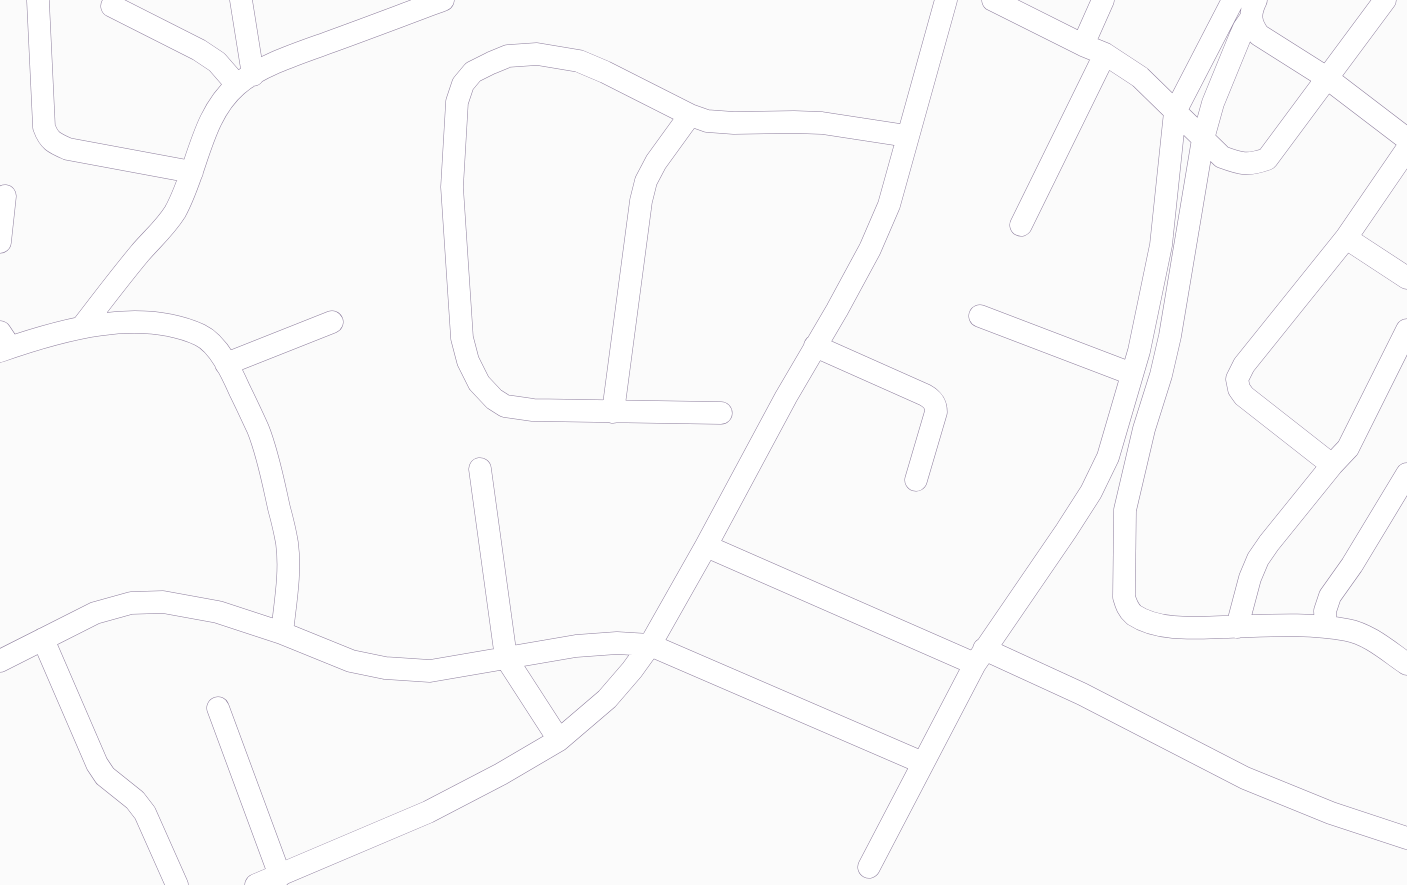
<!DOCTYPE html>
<style>
body{margin:0}
canvas{display:block;background:#fbfbfb}
</style>
<canvas width="1407" height="885"></canvas>
<script>
const ctx = document.querySelector('canvas').getContext('2d');
ctx.lineJoin = 'round';
function stroke(path, color, width, dash) {
  ctx.strokeStyle = color;
  ctx.lineWidth = width;
  ctx.lineCap = dash ? 'butt' : 'round';
  ctx.setLineDash(dash || []);
  ctx.stroke(path);
}
const minor = new Path2D(`
 M241,0L253,75
 M993,0L1083,45L1105,54L1140,77L1222,157C1241,164 1247,166 1267,159L1385,0
 M1256,0C1249,14 1250,23 1259,35L1327,78L1407,139
 M38,1L44,127C49,141 54,143 68,149L192,172
 M112,6L199,50L217,62L237,85
 M1251,18L1244,28L1240,37L1213,103L1203,139L1170,336L1161,375L1144,429L1125,510L1124,597C1126,604 1128,610 1134,615C1158,631 1195,628 1223,627C1263,626 1307,622 1347,630C1369,634 1388,651 1407,664
 M1083,45L1103,0
 M1021,225L1105,54
 M1346,238L1407,278
 M0,242L5,196
 M980,316L1132,374
 M82,327C101,302 120,277 140,253C152,239 165,228 175,212C198,171 200,117 237,85C259,66 299,53 327,43C366,29 405,14 443,0
 M0,332L10,347
 M815,346L925,395C932,399 936,403 936,412L916,480
 M0,351C60,330 139,307 200,335C219,344 232,373 240,391C246,403 252,416 258,429C268,454 273,481 279,508C282,519 285,531 287,543C291,573 285,604 282,633
 M226,364L332,322
 M613,412L641,201L646,181L656,162L690,115
 M721,413L533,410L505,406L494,399L479,383L468,361L462,338L452,187L457,102L463,84L473,72L491,63L508,56L537,54L579,61L605,72L690,115L707,121L734,123L794,122L822,123L907,136
 M1332,465L1244,396L1239,389L1237,379L1244,365L1346,238L1407,149
 M480,469L506,658L559,740
 M706,546L975,664
 M1237,627L1250,578L1258,559L1269,543L1332,465L1348,448L1407,330
 M1326,627L1325,611L1330,596L1352,565L1407,474
 M43,639L97,764L105,776L135,800L145,813L177,885
 M984,649L1082,694L1245,778L1331,813L1407,838
 M0,661L95,613L131,603L163,602L218,612L282,633L351,661L385,668L430,671L576,646L617,643L650,645L923,763
 M218,708L280,876
 M869,867L975,664L1066,531L1091,492L1108,457L1139,351L1161,245L1175,112L1233,0
 M256,885L428,812L501,774L559,740L607,699L632,670L650,645L706,546L786,397L837,310L870,249L889,205L946,0`);
stroke(minor, '#8d7e9d', 23);
stroke(minor, '#fff', 22);
</script>
